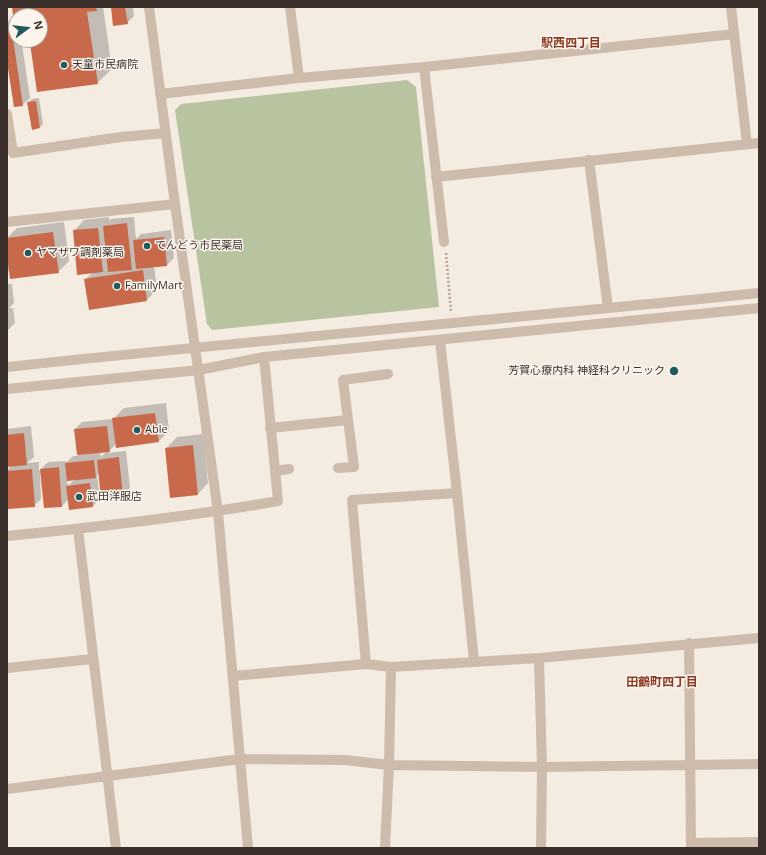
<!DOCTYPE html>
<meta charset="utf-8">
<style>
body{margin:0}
#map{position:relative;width:766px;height:855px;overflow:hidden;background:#f4ebe1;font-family:"Open Sans",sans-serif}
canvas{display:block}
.frame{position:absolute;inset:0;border:8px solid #3b302b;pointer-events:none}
.north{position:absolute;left:8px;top:8px;width:40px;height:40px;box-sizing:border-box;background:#fbf5ee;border:1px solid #aea6a0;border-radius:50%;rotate:75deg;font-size:11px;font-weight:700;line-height:16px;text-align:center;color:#3b302b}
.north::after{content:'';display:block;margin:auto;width:14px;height:18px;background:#1f5a5e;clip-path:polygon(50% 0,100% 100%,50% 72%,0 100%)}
</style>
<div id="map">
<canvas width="766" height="855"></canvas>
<div class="frame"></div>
<div class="north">N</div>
</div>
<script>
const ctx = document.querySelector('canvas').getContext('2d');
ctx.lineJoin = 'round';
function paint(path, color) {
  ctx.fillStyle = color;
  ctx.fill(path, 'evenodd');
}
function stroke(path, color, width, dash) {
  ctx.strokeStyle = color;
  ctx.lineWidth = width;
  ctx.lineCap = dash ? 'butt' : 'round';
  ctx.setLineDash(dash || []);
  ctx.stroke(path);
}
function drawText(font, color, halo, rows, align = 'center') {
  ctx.font = font + ' "Open Sans","Noto Sans JP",sans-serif';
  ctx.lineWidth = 3;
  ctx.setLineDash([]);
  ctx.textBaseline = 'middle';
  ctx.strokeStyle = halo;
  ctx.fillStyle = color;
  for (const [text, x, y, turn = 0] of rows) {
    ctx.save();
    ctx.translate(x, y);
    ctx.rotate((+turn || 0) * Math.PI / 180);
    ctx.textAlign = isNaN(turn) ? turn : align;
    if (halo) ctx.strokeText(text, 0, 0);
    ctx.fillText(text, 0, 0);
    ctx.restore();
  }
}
const green = new Path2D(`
 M407,80L416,87L439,307L212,330L207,324L175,110L181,104Z`);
const shadow = new Path2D(`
 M13,7H103L112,69L97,83L31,42L22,44L30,98L22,105L7,55V23L10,20L15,19ZM16,16H40V40H16Z
 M112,7H133L134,16L127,23Z
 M39,98L43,124L40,127L28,103L32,99Z
 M109,217V221L111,219L134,217L136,239L141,234L171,230L174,258L167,265L154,266L157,289L147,300L85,280L93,272L74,231L84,220Z
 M64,222L69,261L58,272L10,270L7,273V238L17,228Z
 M7,284H12L14,303L9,308H13L15,323L7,331Z
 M166,403L169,431L158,442L116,444L107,453L126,451L130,488L123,495L102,497L100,473L97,475L100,499L93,506L69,499L62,506L45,507L42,474H40L41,499L34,506L9,508L7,470L12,465L7,466V429L31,426L34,457L27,463L39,462V471L48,462L66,461V463L73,456H78L75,429L82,422L113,419L124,408ZM107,451L101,457L100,452ZM75,479L68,486L67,480Z
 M203,434L208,483L198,494L166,448L177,437Z`);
const building = new Path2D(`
 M12,7H96L97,11L87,12L98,84L37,92L30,43L17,45V40H40V16H16L15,30Z
 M111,7H125L128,24L113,26Z
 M11,25L23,106L14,107L7,62V26Z
 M36,101L40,128L32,130L27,102Z
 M127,223L132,270L108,272L103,226Z
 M98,228L103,272L77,275L73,230Z
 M53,232L59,273L10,279L7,254V238Z
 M164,237L167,266L136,269L133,240Z
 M143,270L147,301L89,310L84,279Z
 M155,413L159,442L116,448L112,418Z
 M107,426L110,452L77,455L74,429Z
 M24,433L27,465L7,467V435Z
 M193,445L198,495L170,498L165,448Z
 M119,457L123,496L101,498L97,460Z
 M94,460L96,478L67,481L65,463Z
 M59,467L62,507L44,508L40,469Z
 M32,469L35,507L8,509L7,471Z
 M90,483L93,507L69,510L66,486Z`);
const path = new Path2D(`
 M446,253L451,312`);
const minor = new Path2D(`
 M149,7L175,204L218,512L248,848
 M290,7L299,78
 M731,7L747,144
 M424,67L444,242
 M160,94L299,78L424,67L734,34
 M7,114L13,153L121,137L166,133
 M589,160L608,308
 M436,177L759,143
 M7,222L175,204
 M440,340L457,493L474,661
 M7,367C257,340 508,319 759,293
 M7,389L199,370L264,357L759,308
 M270,428L348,420
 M338,468L354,467L343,380L388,374
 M275,471L289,469
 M78,529L116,848
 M7,536C98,527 188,517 278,501L264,357
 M689,643L691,848
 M539,658L542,767L541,848
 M366,664L352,500L457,493
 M7,668L92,659
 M233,676L366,664L391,667L539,658L759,638
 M7,789L240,759L345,760L389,765L542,767L759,764
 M691,843L759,842
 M385,848L389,765L391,667`);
const markers = [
 [64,65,4,"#1f5a5e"],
 [147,246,4,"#1f5a5e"],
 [28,253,4,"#1f5a5e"],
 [117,286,4,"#1f5a5e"],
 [674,371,5,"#1f5a5e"],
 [137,430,4,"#1f5a5e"],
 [79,497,4,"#1f5a5e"]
];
const poiNames = [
 ["天童市民病院",72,65],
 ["てんどう市民薬局",155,246],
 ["ヤマザワ調剤薬局",36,253],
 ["FamilyMart",125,286],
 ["芳賀心療内科 神経科クリニック",665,371,"right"],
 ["Able",145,430],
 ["武田洋服店",87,497]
];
const neighbourhoodNames = [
 ["駅西四丁目",571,44],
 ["田鶴町四丁目",662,683]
];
paint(green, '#b8c4a0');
paint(shadow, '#0003');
paint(building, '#c8694b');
stroke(path, '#b9a596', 2.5, [2, 2]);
stroke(minor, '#cdbbac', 10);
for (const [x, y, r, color] of markers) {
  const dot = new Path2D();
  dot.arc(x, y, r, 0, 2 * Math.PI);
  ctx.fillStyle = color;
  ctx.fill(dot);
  stroke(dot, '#fbf5ee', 1.5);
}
drawText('11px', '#3b302b', '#fbf5ee', poiNames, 'left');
drawText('bold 12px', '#8c3b22', '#fbf5ee', neighbourhoodNames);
</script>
